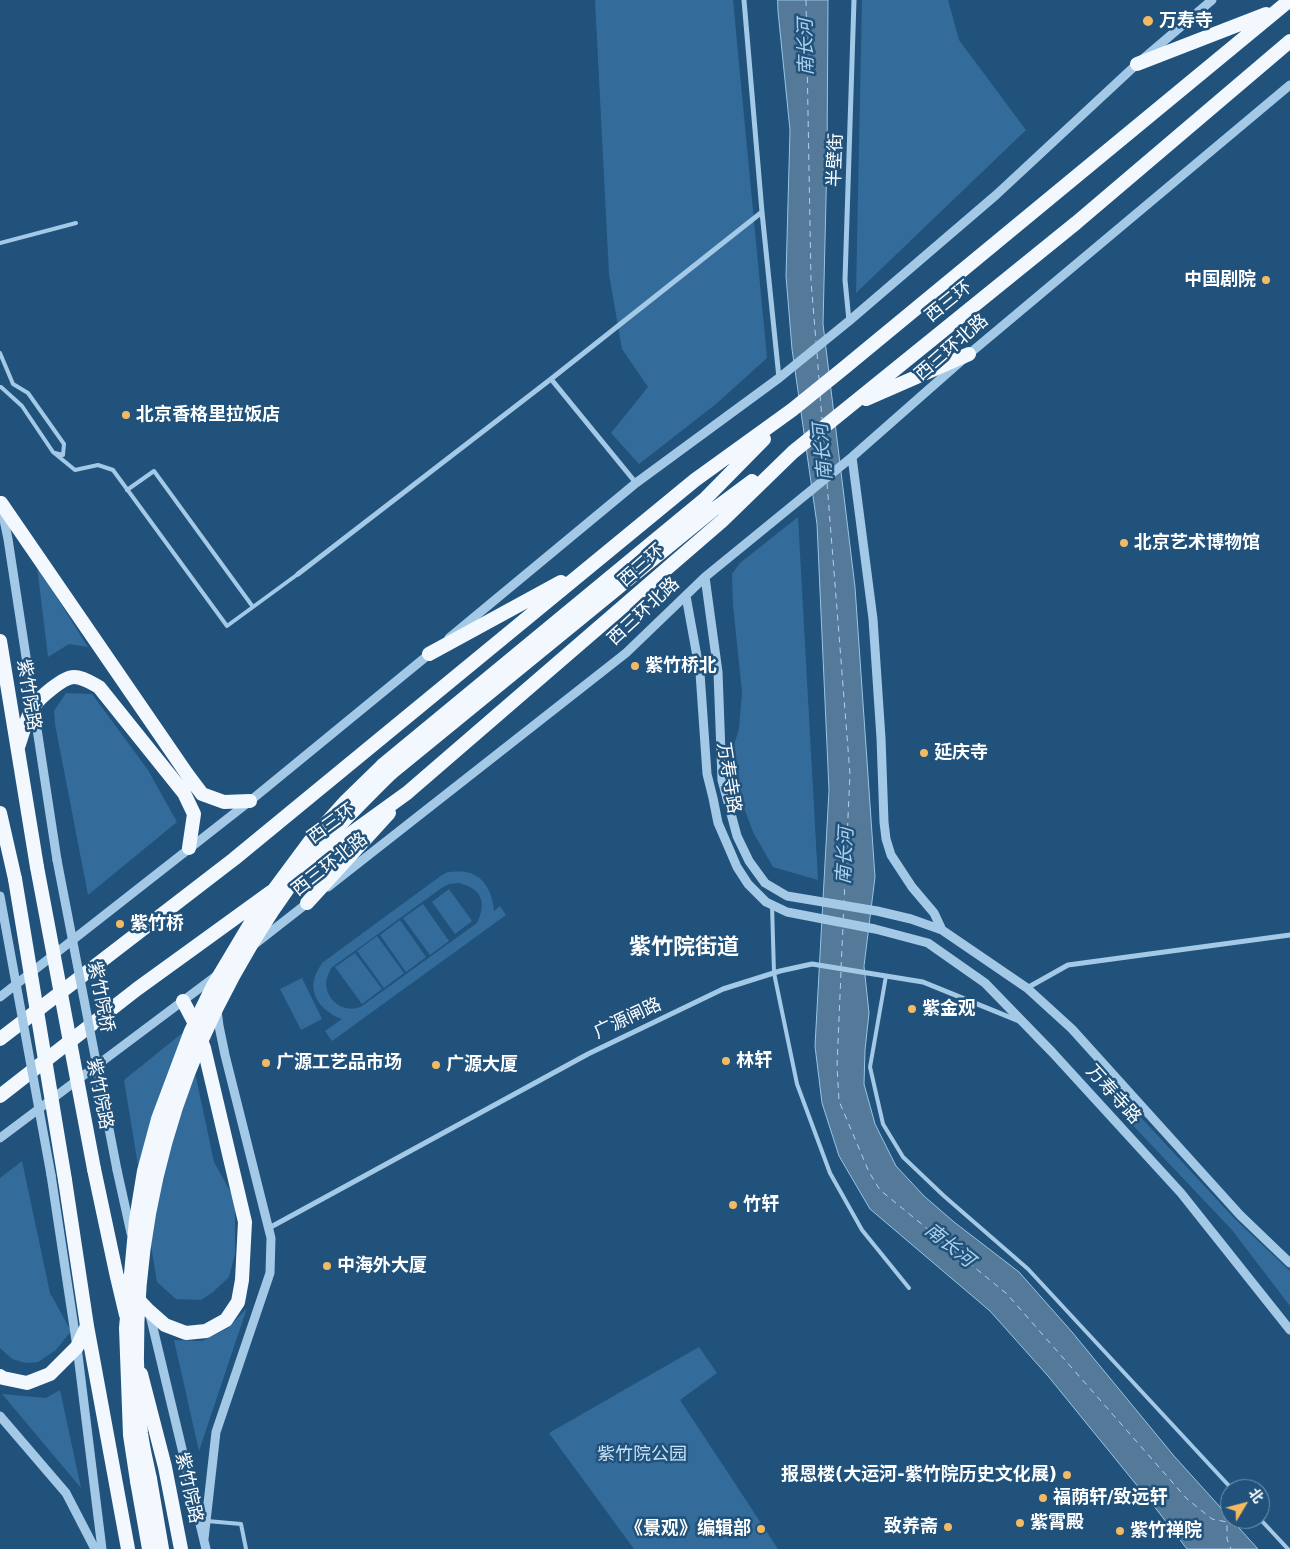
<!DOCTYPE html>
<meta charset="utf-8">
<style>
body{margin:0}
#map{position:relative;width:1290px;height:1549px;overflow:hidden;background:#20527c;font-family:"DejaVu Sans","Noto Sans SC",sans-serif}
canvas{display:block}
.north{position:absolute;left:1220px;top:1479px;width:50px;height:50px;box-sizing:border-box;background:#20527c;border:1px solid #7997b0;border-radius:50%;rotate:53deg;font-size:14px;font-weight:700;line-height:20px;text-align:center;color:#fff}
.north::after{content:'';display:block;margin:auto;width:18px;height:22px;background:#f4ba63;clip-path:polygon(50% 0,100% 100%,50% 72%,0 100%)}
</style>
<div id="map">
<canvas width="1290" height="1549"></canvas>
<div class="north">北</div>
</div>
<script>
const ctx = document.querySelector('canvas').getContext('2d');
ctx.lineJoin = 'round';
function paint(path, color) {
  ctx.fillStyle = color;
  ctx.fill(path, 'evenodd');
}
function stroke(path, color, width, dash) {
  ctx.strokeStyle = color;
  ctx.lineWidth = width;
  ctx.lineCap = dash ? 'butt' : 'round';
  ctx.setLineDash(dash || []);
  ctx.stroke(path);
}
function drawText(font, color, halo, rows, align = 'center') {
  ctx.font = font + ' "DejaVu Sans","Noto Sans SC",sans-serif';
  ctx.lineWidth = 5;
  ctx.setLineDash([]);
  ctx.textBaseline = 'middle';
  ctx.strokeStyle = halo;
  ctx.fillStyle = color;
  for (const [text, x, y, turn = 0] of rows) {
    ctx.save();
    ctx.translate(x, y);
    ctx.rotate((+turn || 0) * Math.PI / 180);
    ctx.textAlign = isNaN(turn) ? turn : align;
    if (halo) ctx.strokeText(text, 0, 0);
    ctx.fillText(text, 0, 0);
    ctx.restore();
  }
}
const green = new Path2D(`
 M595,0H733L767,358L716,404L639,464L611,433L648,387L622,349L609,274Z
 M862,0H948L959,40L1026,130L856,293Z
 M798,517L818,880L773,867L753,832L728,764L739,729L742,692L733,605L732,574L740,563Z
 M37,566L88,647L69,644L48,657Z
 M66,693L92,694L148,770L177,822L88,895L55,724L54,711Z
 M448,872C453,872 459,871 465,872C484,874 493,894 494,911L500,906L506,915L332,1041L325,1031L342,1019C327,1014 310,999 314,981C315,974 319,968 322,963L442,875ZM459,883C482,889 487,902 477,923L362,1006C347,1014 327,1003 326,984C326,979 329,973 331,968L443,887L449,884Z
 M449,889L472,921L455,934L432,902Z
 M423,904L449,941L430,955L403,918Z
 M400,920L426,957L406,972L380,935Z
 M377,936L404,973L384,988L357,951Z
 M355,953L382,989L362,1004L335,967Z
 M302,978L322,1019L301,1030L280,989Z
 M186,1030L214,1162L235,1200V1254L229,1277L213,1292L201,1300L176,1299L157,1282L124,1080Z
 M1135,1111L1234,1218L1290,1271V1306L1232,1230L1126,1118Z
 M22,1161L50,1293L71,1331L56,1350L38,1362L26,1363L12,1359L0,1348V1178Z
 M247,1308L199,1451L174,1340L202,1341L228,1328Z
 M699,1347L717,1373L680,1400L778,1549H634L549,1433Z
 M60,1390L81,1488L2,1394L46,1398Z`);
const water = new Path2D(`
 M778,0H828L827,157L823,324L855,587L875,877L864,966L869,1013L865,1050L864,1084L875,1124L896,1166L924,1196L954,1222L1019,1272L1072,1332L1174,1456L1258,1549H1187L1157,1510L1048,1376L990,1311L870,1209L839,1156L822,1103L815,1046L829,790L817,524L792,349L786,276L790,130L778,11Z`);
const ferry = new Path2D(`
 M806,0L811,281L816,342
 M817,353L819,379
 M820,395L822,419
 M823,435L827,474
 M827,483L850,774L844,903
 M843,920L844,909
 M841,968L843,927
 M841,972L837,1066L839,1101L869,1172L880,1190L1007,1294L1187,1499L1212,1519L1227,1522V1539L1231,1549`);
const service = new Path2D(`
 M0,243L76,223
 M0,353L13,384L28,393L64,444L63,455L55,453
 M0,387H1L22,406L53,452L75,470L98,465L113,470L227,626L298,574
 M127,490L154,471L253,607
 M772,905L774,973L797,1084L830,1173L862,1230L909,1288
 M886,976L870,1067L883,1124L903,1157L944,1196L1028,1269L1232,1489
 M1260,1519L1288,1549
 M207,1521L241,1524L246,1549`);
const minor = new Path2D(`
 M744,0L762,212
 M849,321L845,280L854,0
 M636,483L551,379L762,212L779,378
 M298,574L551,379
 M1027,988L1068,965L1290,935
 M269,1228L588,1054L723,989L780,971L812,964L923,982L1019,1021`);
const tertiary = new Path2D(`
 M852,457L873,619L881,738L884,822L886,839L891,855L912,887L934,913L942,930
 M2,510L8,539L57,860
 M705,577L718,672L722,780L737,836L749,861L765,883L787,896L877,911L911,919L942,930L1027,988L1072,1029L1240,1215L1290,1263
 M686,596L700,673L707,774L713,798L718,823L728,846L737,867L748,884L766,902L787,912L875,929L928,943L985,983L1052,1052L1181,1193L1290,1330
 M449,638L636,483L779,378L849,321L996,195L1137,64L1212,0
 M328,887L626,653L705,577L852,457L969,354L1290,85
 M255,944L310,901
 M0,997L250,801L433,651
 M0,1138L216,976
 M117,1170L131,1233
 M51,1175L77,1347L102,1549
 M149,1311L206,1549
 M0,1416L66,1493L95,1549
 M204,1539L216,1432L270,1273L271,1238L225,1055L219,1026L217,1010`);
const trunk = new Path2D(`
 M1137,64L1266,14
 M866,399L969,354
 M1,503L187,774L202,794L224,802L250,801
 M0,641L37,867
 M429,654L561,582
 M18,747C22,736 27,716 33,707C39,698 63,677 74,677C83,677 92,683 99,687L184,793L194,814L189,848
 M383,765L705,499L764,439
 M391,773L713,510L752,481
 M0,813L15,879
 M310,863L407,793L722,521L793,452L1076,223L1290,41
 M307,903L389,813
 M0,1039L234,859L695,480L792,410L844,368L1290,0
 M0,1096L137,989L271,892
 M94,1169L117,1277L126,1315
 M65,1180L87,1326L128,1549
 M117,1277L148,1310L165,1325L186,1333L206,1331L226,1320L238,1302L242,1280L245,1222L204,1048L193,1020L183,1001
 M141,1374L165,1467L181,1549
 M0,1376L3,1378L27,1383L50,1374L77,1347L87,1326
 M150,1479L162,1549
 M137,1481L149,1549`);
const tertiaryBridge = new Path2D(`
 M57,860L117,1170
 M0,896L51,1175`);
const trunkBridge = new Path2D(`
 M37,867L94,1169
 M15,879L65,1180
 M150,1479C147,1464 143,1449 141,1433C121,1231 175,1044 294,880C322,841 357,807 391,773
 M137,1481L130,1435L126,1328L136,1220L144,1171L158,1119L191,1031L213,986L256,914L311,840L346,801L383,765`);
const markers = [
 [1148,21,6,"#f4ba63"],
 [1266,280,5,"#f4ba63"],
 [126,415,5,"#f4ba63"],
 [1124,543,5,"#f4ba63"],
 [635,666,5,"#f4ba63"],
 [924,753,5,"#f4ba63"],
 [120,924,5,"#f4ba63"],
 [912,1009,5,"#f4ba63"],
 [726,1061,5,"#f4ba63"],
 [266,1063,5,"#f4ba63"],
 [436,1065,5,"#f4ba63"],
 [733,1205,5,"#f4ba63"],
 [327,1266,5,"#f4ba63"],
 [1067,1475,5,"#f4ba63"],
 [1043,1498,5,"#f4ba63"],
 [1020,1523,5,"#f4ba63"],
 [948,1527,5,"#f4ba63"],
 [761,1529,5,"#f4ba63"],
 [1120,1531,5,"#f4ba63"]
];
const poiNames = [
 ["万寿寺",1159,21],
 ["中国剧院",1256,280,"right"],
 ["北京香格里拉饭店",136,415],
 ["北京艺术博物馆",1134,543],
 ["紫竹桥北",645,666],
 ["延庆寺",934,753],
 ["紫竹桥",130,924],
 ["紫金观",922,1009],
 ["林轩",736,1061],
 ["广源工艺品市场",276,1063],
 ["广源大厦",446,1065],
 ["竹轩",743,1205],
 ["中海外大厦",337,1266],
 ["报恩楼(大运河-紫竹院历史文化展)",1057,1475,"right"],
 ["福荫轩/致远轩",1053,1498],
 ["紫霄殿",1030,1523],
 ["致养斋",938,1527,"right"],
 ["《景观》编辑部",751,1529,"right"],
 ["紫竹禅院",1130,1531]
];
const streetNames = [
 ["半壁街",836,160,-88],
 ["西三环",949,302,-39],
 ["西三环北路",952,348,-41],
 ["西三环",642,566,-41],
 ["西三环北路",644,612,-43],
 ["紫竹院路",28,695,81],
 ["万寿寺路",728,778,81],
 ["西三环",332,824,-36],
 ["西三环北路",330,865,-38],
 ["紫竹院桥",100,997,79],
 ["广源闸路",628,1019,-25],
 ["紫竹院路",99,1094,79],
 ["万寿寺路",1113,1095,48],
 ["紫竹院路",188,1488,78]
];
const parkNames = [
 ["紫竹院公园",642,1455]
];
const waterNames = [
 ["南长河",807,47,-91],
 ["南长河",824,452,-95],
 ["南长河",846,856,-87],
 ["南长河",949,1246,39]
];
const districtNames = [
 ["紫竹院街道",684,948]
];
paint(green, '#336c9a');
paint(water, '#557998');
stroke(water, '#96c5e8', 1);
stroke(ferry, '#aed2ee', 1, [6, 5]);
stroke(service, '#a3c9e6', 4);
stroke(minor, '#a3c9e6', 5);
stroke(tertiary, '#a3c9e6', 9);
stroke(trunk, '#f2f8fe', 14);
stroke(tertiaryBridge, '#a3c9e6', 9);
stroke(trunkBridge, '#f2f8fe', 14);
for (const [x, y, r, color] of markers) {
  const dot = new Path2D();
  dot.arc(x, y, r, 0, 2 * Math.PI);
  ctx.fillStyle = color;
  ctx.fill(dot);
  stroke(dot, '#20527c', 2);
}
drawText('bold 18px', '#fff', '#20527c', poiNames, 'left');
drawText('18px', '#fff', '#20527c', streetNames);
drawText('18px', '#c6e0f5', '#20527c', parkNames);
drawText('italic 19px', '#aed2ee', '#20527c', waterNames);
drawText('bold 22px', '#fff', '#20527c', districtNames);
</script>
